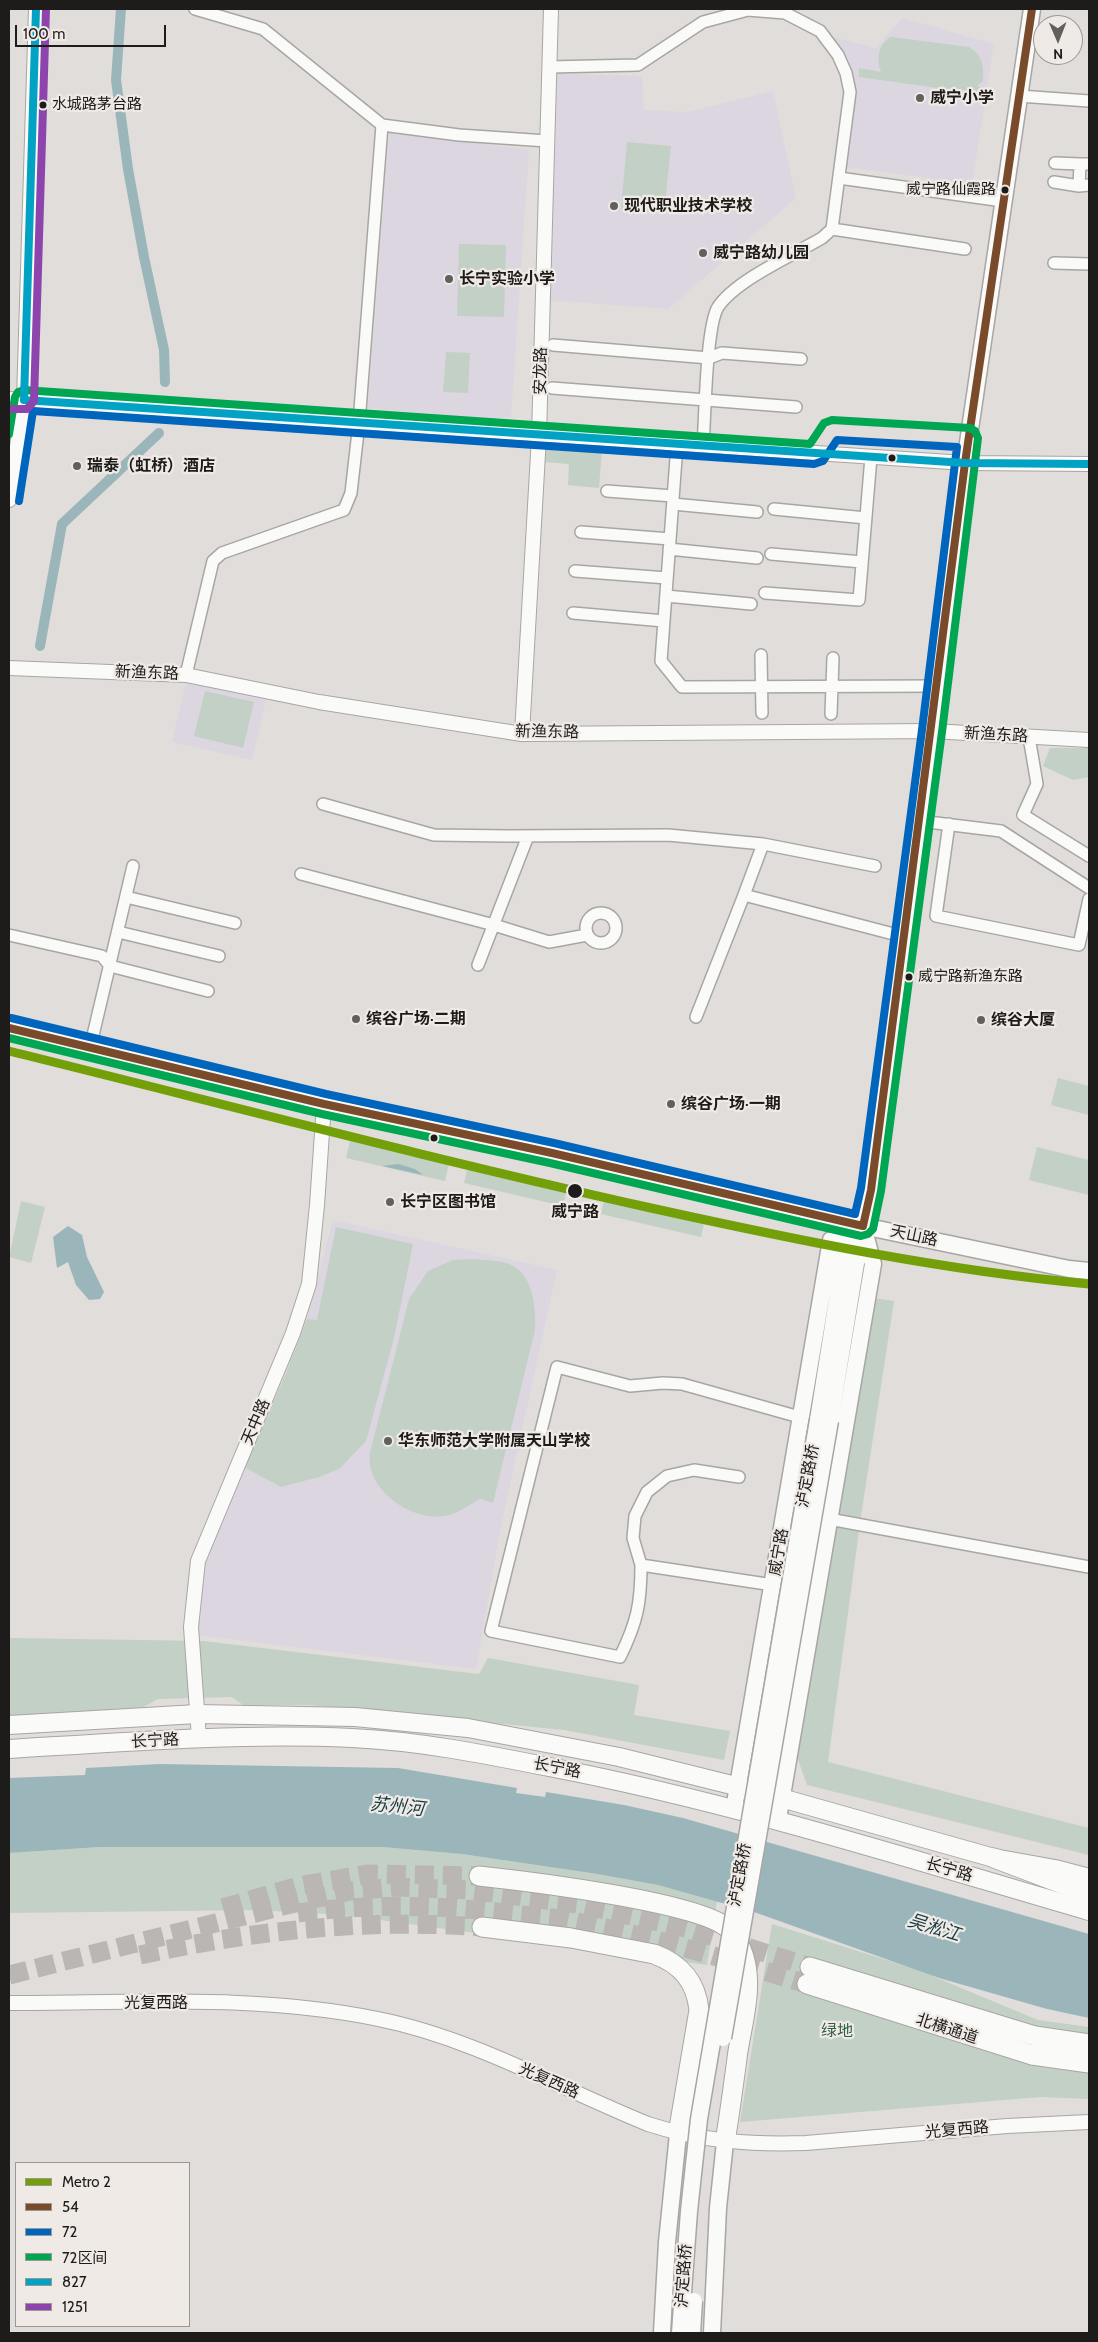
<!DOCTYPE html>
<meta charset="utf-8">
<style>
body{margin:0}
#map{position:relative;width:1098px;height:2342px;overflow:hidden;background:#e0ddda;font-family:Cabin,"Noto Sans SC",sans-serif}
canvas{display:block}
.frame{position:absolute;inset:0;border:10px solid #1e1c1a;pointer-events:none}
.legend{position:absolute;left:15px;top:2162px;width:175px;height:165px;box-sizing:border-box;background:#efeae5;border:1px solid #9b9894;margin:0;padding:6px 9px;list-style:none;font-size:15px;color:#1e1c1a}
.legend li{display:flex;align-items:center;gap:10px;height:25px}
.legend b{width:25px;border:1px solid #9b9894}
.north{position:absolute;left:1033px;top:15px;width:50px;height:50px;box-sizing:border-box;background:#efeae5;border:1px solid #9b9894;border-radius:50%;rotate:179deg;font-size:14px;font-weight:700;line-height:20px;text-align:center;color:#1e1c1a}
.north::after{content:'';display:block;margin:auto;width:18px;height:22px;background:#62605d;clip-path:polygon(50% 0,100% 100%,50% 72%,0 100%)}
.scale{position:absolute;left:15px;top:25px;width:151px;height:22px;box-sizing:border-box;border:2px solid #1e1c1a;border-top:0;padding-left:6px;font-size:15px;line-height:18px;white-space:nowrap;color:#1e1c1a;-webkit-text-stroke:4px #efeae5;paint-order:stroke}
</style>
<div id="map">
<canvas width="1098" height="2342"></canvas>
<div class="frame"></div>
<ul class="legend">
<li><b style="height:6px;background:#739f08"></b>Metro 2</li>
<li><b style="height:6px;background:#7a4b2a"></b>54</li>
<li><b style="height:6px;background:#0065bd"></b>72</li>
<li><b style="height:6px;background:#00a651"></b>72区间</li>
<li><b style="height:6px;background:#02a2c5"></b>827</li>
<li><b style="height:6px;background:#8e44ad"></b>1251</li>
</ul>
<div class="north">N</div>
<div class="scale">100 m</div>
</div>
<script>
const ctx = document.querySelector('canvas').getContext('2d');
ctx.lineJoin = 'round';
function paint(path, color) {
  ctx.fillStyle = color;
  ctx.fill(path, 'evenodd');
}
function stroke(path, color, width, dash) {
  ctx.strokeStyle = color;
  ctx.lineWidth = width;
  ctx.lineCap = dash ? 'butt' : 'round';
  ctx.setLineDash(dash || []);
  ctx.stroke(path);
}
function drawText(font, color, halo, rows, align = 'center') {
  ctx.font = font + ' Cabin,"Noto Sans SC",sans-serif';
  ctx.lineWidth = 4.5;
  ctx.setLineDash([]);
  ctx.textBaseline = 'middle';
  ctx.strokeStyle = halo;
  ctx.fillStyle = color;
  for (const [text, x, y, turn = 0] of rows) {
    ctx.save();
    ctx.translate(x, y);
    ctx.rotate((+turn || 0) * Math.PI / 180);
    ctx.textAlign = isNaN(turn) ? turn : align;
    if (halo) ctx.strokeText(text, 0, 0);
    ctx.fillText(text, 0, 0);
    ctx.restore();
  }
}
const education = new Path2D(`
 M902,18L994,44L972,184L846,167L854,108V89L849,68L833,37L876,48Z
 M553,74L642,76L644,110L688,112L773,91L796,198L668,309L548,300Z
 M389,132L529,150L511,417L487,419L368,408Z
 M186,682L266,700L252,760L172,742Z
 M333,1220L557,1270L500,1531L476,1669L196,1635L200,1571L215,1530L284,1378L307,1319Z`);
const green = new Path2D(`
 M891,37L969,47C983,56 984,65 983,81L977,86L980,87V94L859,77V68L881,72C876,58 878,44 891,37Z
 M627,142L671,146L664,213L621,209Z
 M459,244L506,245L504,317L457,316Z
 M446,352L470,353L468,393L443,392Z
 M546,444L602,449L599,488L568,485L569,464L545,462Z
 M205,691L254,702L243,748L194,736Z
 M1050,748H1089V777L1073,780L1043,766Z
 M1058,1078L1089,1086V1115L1051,1105Z
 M350,1141L449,1163L445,1181L346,1158Z
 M1037,1147L1089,1160V1195L1029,1180Z
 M468,1166L567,1188L563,1206L464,1183Z
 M605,1197L705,1219L701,1237L601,1214Z
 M21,1201L45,1207L31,1263L9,1257Z
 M336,1227L413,1244L394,1338L366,1441L339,1469L319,1477L281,1487L244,1467L284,1378L307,1319L317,1320Z
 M474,1259C485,1260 498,1260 509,1264C534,1274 536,1308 535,1330L493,1503L480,1499C470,1504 463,1510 453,1514C418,1527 364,1491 370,1453L409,1299L428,1271L453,1260Z
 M873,1298L894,1301L861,1516L828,1762L1089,1828V1855L807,1785L797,1757Z
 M9,1638L204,1641L479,1674L488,1658L639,1685L634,1715L730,1731L724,1760L564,1730L309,1705H243L232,1697L158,1699L138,1710L9,1717Z
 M100,1847H382L462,1854L597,1874L658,1885L717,1901L707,1965L344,1915L258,1910L9,1913V1853Z
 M772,1924L918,1970L1038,2020L1089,2027V2099L1041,2097L740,2122Z`);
const water = new Path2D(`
 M398,1164L415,1169L423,1175L382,1166Z
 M68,1226L82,1235L87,1257L104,1292L100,1299L89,1300L76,1285L68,1262L57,1268L53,1237Z
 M160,1764L398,1768L517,1788L516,1793L545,1797L546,1792L624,1805L683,1818L1089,1934V2018L1047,2009L939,1978L754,1912L658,1885L597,1874L462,1854L382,1847H100L9,1853V1778L85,1775L86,1768Z`);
const canal = new Path2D(`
 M121,9L116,80L128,169L144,257L164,350L165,382
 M40,646L62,524L159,433`);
const trunkTunnel = new Path2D(`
 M223,1908L299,1886L368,1874L479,1876
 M298,1913C373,1903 446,1905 521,1915C540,1917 559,1918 577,1922C655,1937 731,1961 807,1984
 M140,1955C251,1931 368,1918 482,1927
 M9,1975L303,1901L351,1891L396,1887L470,1890L577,1904L686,1928L810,1967`);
const minor = new Path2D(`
 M195,9L263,29L382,125L459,135L547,141
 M549,67L638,65L703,22L748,10L785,13L820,31L838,55L846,73L850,92L832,229L822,238C793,255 736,280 718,307C706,326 705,419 703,446
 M1019,96L1089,101
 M1055,163L1080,164
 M839,178L1003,201
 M1054,182L1079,186L1089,185
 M1079,186L1080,164H1089
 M832,229L965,249
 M1054,263L1089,264
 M553,345L709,358L722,353L801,359
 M552,388L796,407
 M677,445L661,661L682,687L938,686
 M607,491L673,496
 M673,504L757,512
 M774,509L866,518
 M581,532L670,539
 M669,549L757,558
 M771,554L862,562
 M575,571L667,578
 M765,593L859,600L871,457
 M666,596L751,604
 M573,613L664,621
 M761,655L762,713
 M186,675L213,561L222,553L344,510L351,493L359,423L382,125
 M831,714L833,658
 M1029,737L1037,784L1023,815L1089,856
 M323,804L434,835L509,836L668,835L763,844
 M920,821L1001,831L1089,888
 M949,824L936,916L1079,945L1089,899
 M875,866L763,844L744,895L905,937
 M301,874L494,925L549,942L587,935
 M126,897L235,923
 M586 928a15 15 0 1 1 30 0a15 15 0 1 1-30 0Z
 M118,932L219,956
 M9,935L102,956L110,966L208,991
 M478,965L528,836
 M696,1017L744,895
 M90,1048L133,866
 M829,1519L1089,1567
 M641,1565L633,1538L635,1516L647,1492L667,1476L694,1470L739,1477
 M773,1585L641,1565C641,1604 637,1622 620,1657L491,1631L557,1367L630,1386L663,1383L682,1384L803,1418`);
const tertiary = new Path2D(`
 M9,399L965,463L1089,464
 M9,500L24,400L36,9
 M9,668L186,675L319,702L522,734L932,731L1089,740
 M522,734L539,436L551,9
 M199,1738L191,1627L198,1561L293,1333L309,1284L317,1205L324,1104
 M9,2003C131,2003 257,1994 378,2019C473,2038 559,2088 648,2124C700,2141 751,2145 806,2143L1007,2126L1089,2122`);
const secondary = new Path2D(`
 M9,1028L324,1104L552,1153L602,1166L863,1226L1069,1269L1089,1271
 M818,1420L846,1244L860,1229
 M830,1421L859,1245L869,1206L932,731L965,463L1032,9
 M734,1809L831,1240L863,1226
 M778,1819L873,1264L864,1230
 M662,2333L667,2242L678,2134
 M712,2333L718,2208L725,2142`);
const primary = new Path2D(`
 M9,1725L197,1714L355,1717L468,1728L619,1757L760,1792L994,1858L1055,1869L1089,1878
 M9,1749C123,1742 237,1733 352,1738C418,1741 484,1754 549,1767C732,1802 910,1859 1089,1911`);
const trunk = new Path2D(`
 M994,1858L1089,1894
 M479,1876C525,1881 703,1902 730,1930C737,1938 741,1947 744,1957C753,1987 743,2021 738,2051C734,2081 730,2112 725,2142
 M482,1927L571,1938L654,1954C681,1964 696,1981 699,2010L678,2134
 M810,1967L1035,2036L1089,2044
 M807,1984L1032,2055L1089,2063`);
const secondaryBridge = new Path2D(`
 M723,2038L830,1421
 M680,2333L689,2211L699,2119L818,1420
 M692,2333L694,2301`);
const bus1 = new Path2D(`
 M9,1028L324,1104L552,1153L863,1226
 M863,1226L871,1190L965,463L1032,9`);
const bus2 = new Path2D(`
 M11,1018L326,1094L554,1143L855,1214L861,1188L922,730L957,447L837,440L823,461L814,464L33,411L19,501`);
const bus3 = new Path2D(`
 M9,434L15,397L18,392L24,390L810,444L824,423L832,420L970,428L975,431L978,438L942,732L881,1191L873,1229L868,1234L861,1236L550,1163L322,1114L9,1038`);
const bus4 = new Path2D(`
 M36,9L24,400L965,463L1089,464`);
const bus5 = new Path2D(`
 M9,409H27L34,401L46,9`);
const metro1 = new Path2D(`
 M9,1051C223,1104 436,1160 651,1208C796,1240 941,1270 1089,1284`);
const markers = [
 [920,98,5,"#62605d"],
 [43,105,4.5,"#1e1c1a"],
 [1005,190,4.5,"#1e1c1a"],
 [614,206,5,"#62605d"],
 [703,253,5,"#62605d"],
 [449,279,5,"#62605d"],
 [892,458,4.5,"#1e1c1a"],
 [77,466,5,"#62605d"],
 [909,977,4.5,"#1e1c1a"],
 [356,1019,5,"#62605d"],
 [981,1020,5,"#62605d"],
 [671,1104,5,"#62605d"],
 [434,1138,4.5,"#1e1c1a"],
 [575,1191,8,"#1e1c1a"],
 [390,1202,5,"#62605d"],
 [388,1441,5,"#62605d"]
];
const busNames = [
 ["水城路茅台路",52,105],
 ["威宁路仙霞路",996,190,"right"],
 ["威宁路新渔东路",918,977]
];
const poiNames = [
 ["威宁小学",930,98],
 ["现代职业技术学校",624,206],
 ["威宁路幼儿园",713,253],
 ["长宁实验小学",459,279],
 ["瑞泰（虹桥）酒店",87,466],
 ["缤谷广场·二期",366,1019],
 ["缤谷大厦",991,1020],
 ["缤谷广场·一期",681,1104],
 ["长宁区图书馆",400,1202],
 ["华东师范大学附属天山学校",398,1441]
];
const streetNames = [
 ["安龙路",541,371,-89],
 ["新渔东路",147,673,2],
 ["新渔东路",547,732,1],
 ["新渔东路",996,735,3],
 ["天山路",914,1236,12],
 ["天中路",256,1422,-67],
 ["泸定路桥",808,1476,-80],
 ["威宁路",779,1552,-80],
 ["长宁路",155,1741,-3],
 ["长宁路",557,1768,11],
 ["长宁路",949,1870,16],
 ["泸定路桥",740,1875,-80],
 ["光复西路",156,2003],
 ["北横通道",947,2029,18],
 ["光复西路",549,2081,24],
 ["光复西路",957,2130,-5],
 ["泸定路桥",684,2276,-86]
];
const stopNames = [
 ["威宁路",575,1212]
];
const parkNames = [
 ["绿地",837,2031]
];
const waterNames = [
 ["苏州河",397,1807,6],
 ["吴淞江",934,1928,17]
];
paint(education, '#dcd6e0');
paint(green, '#c3d0c5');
paint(water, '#9bb6ba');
stroke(canal, '#9bb6ba', 10);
stroke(trunkTunnel, '#b9b6b4', 19, [19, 9]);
stroke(minor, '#a8a6a4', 14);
stroke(tertiary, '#a8a6a4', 16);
stroke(secondary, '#a8a6a4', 19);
stroke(primary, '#a8a6a4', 20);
stroke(trunk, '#a8a6a4', 21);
stroke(minor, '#fafaf9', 11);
stroke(tertiary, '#fafaf9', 14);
stroke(secondary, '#fafaf9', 16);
stroke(primary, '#fafaf9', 18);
stroke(trunk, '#fafaf9', 19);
stroke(secondaryBridge, '#a8a6a4', 19, []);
stroke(secondaryBridge, '#fafaf9', 16);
stroke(bus1, '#7a4b2a', 8);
stroke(bus2, '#0065bd', 8);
stroke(bus3, '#00a651', 8);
stroke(bus4, '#02a2c5', 8);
stroke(bus5, '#8e44ad', 8);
stroke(metro1, '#739f08', 9);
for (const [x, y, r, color] of markers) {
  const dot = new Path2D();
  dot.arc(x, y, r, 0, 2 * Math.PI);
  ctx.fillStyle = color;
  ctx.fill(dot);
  stroke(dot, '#efeae5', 2);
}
drawText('15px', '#1e1c1a', '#efeae5', busNames, 'left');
drawText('bold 16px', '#1e1c1a', '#efeae5', poiNames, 'left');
drawText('16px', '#1e1c1a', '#efeae5', streetNames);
drawText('bold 16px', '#1e1c1a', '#efeae5', stopNames);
drawText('16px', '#2c5e3f', '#efeae5', parkNames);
drawText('italic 18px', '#153b42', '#efeae5', waterNames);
</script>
